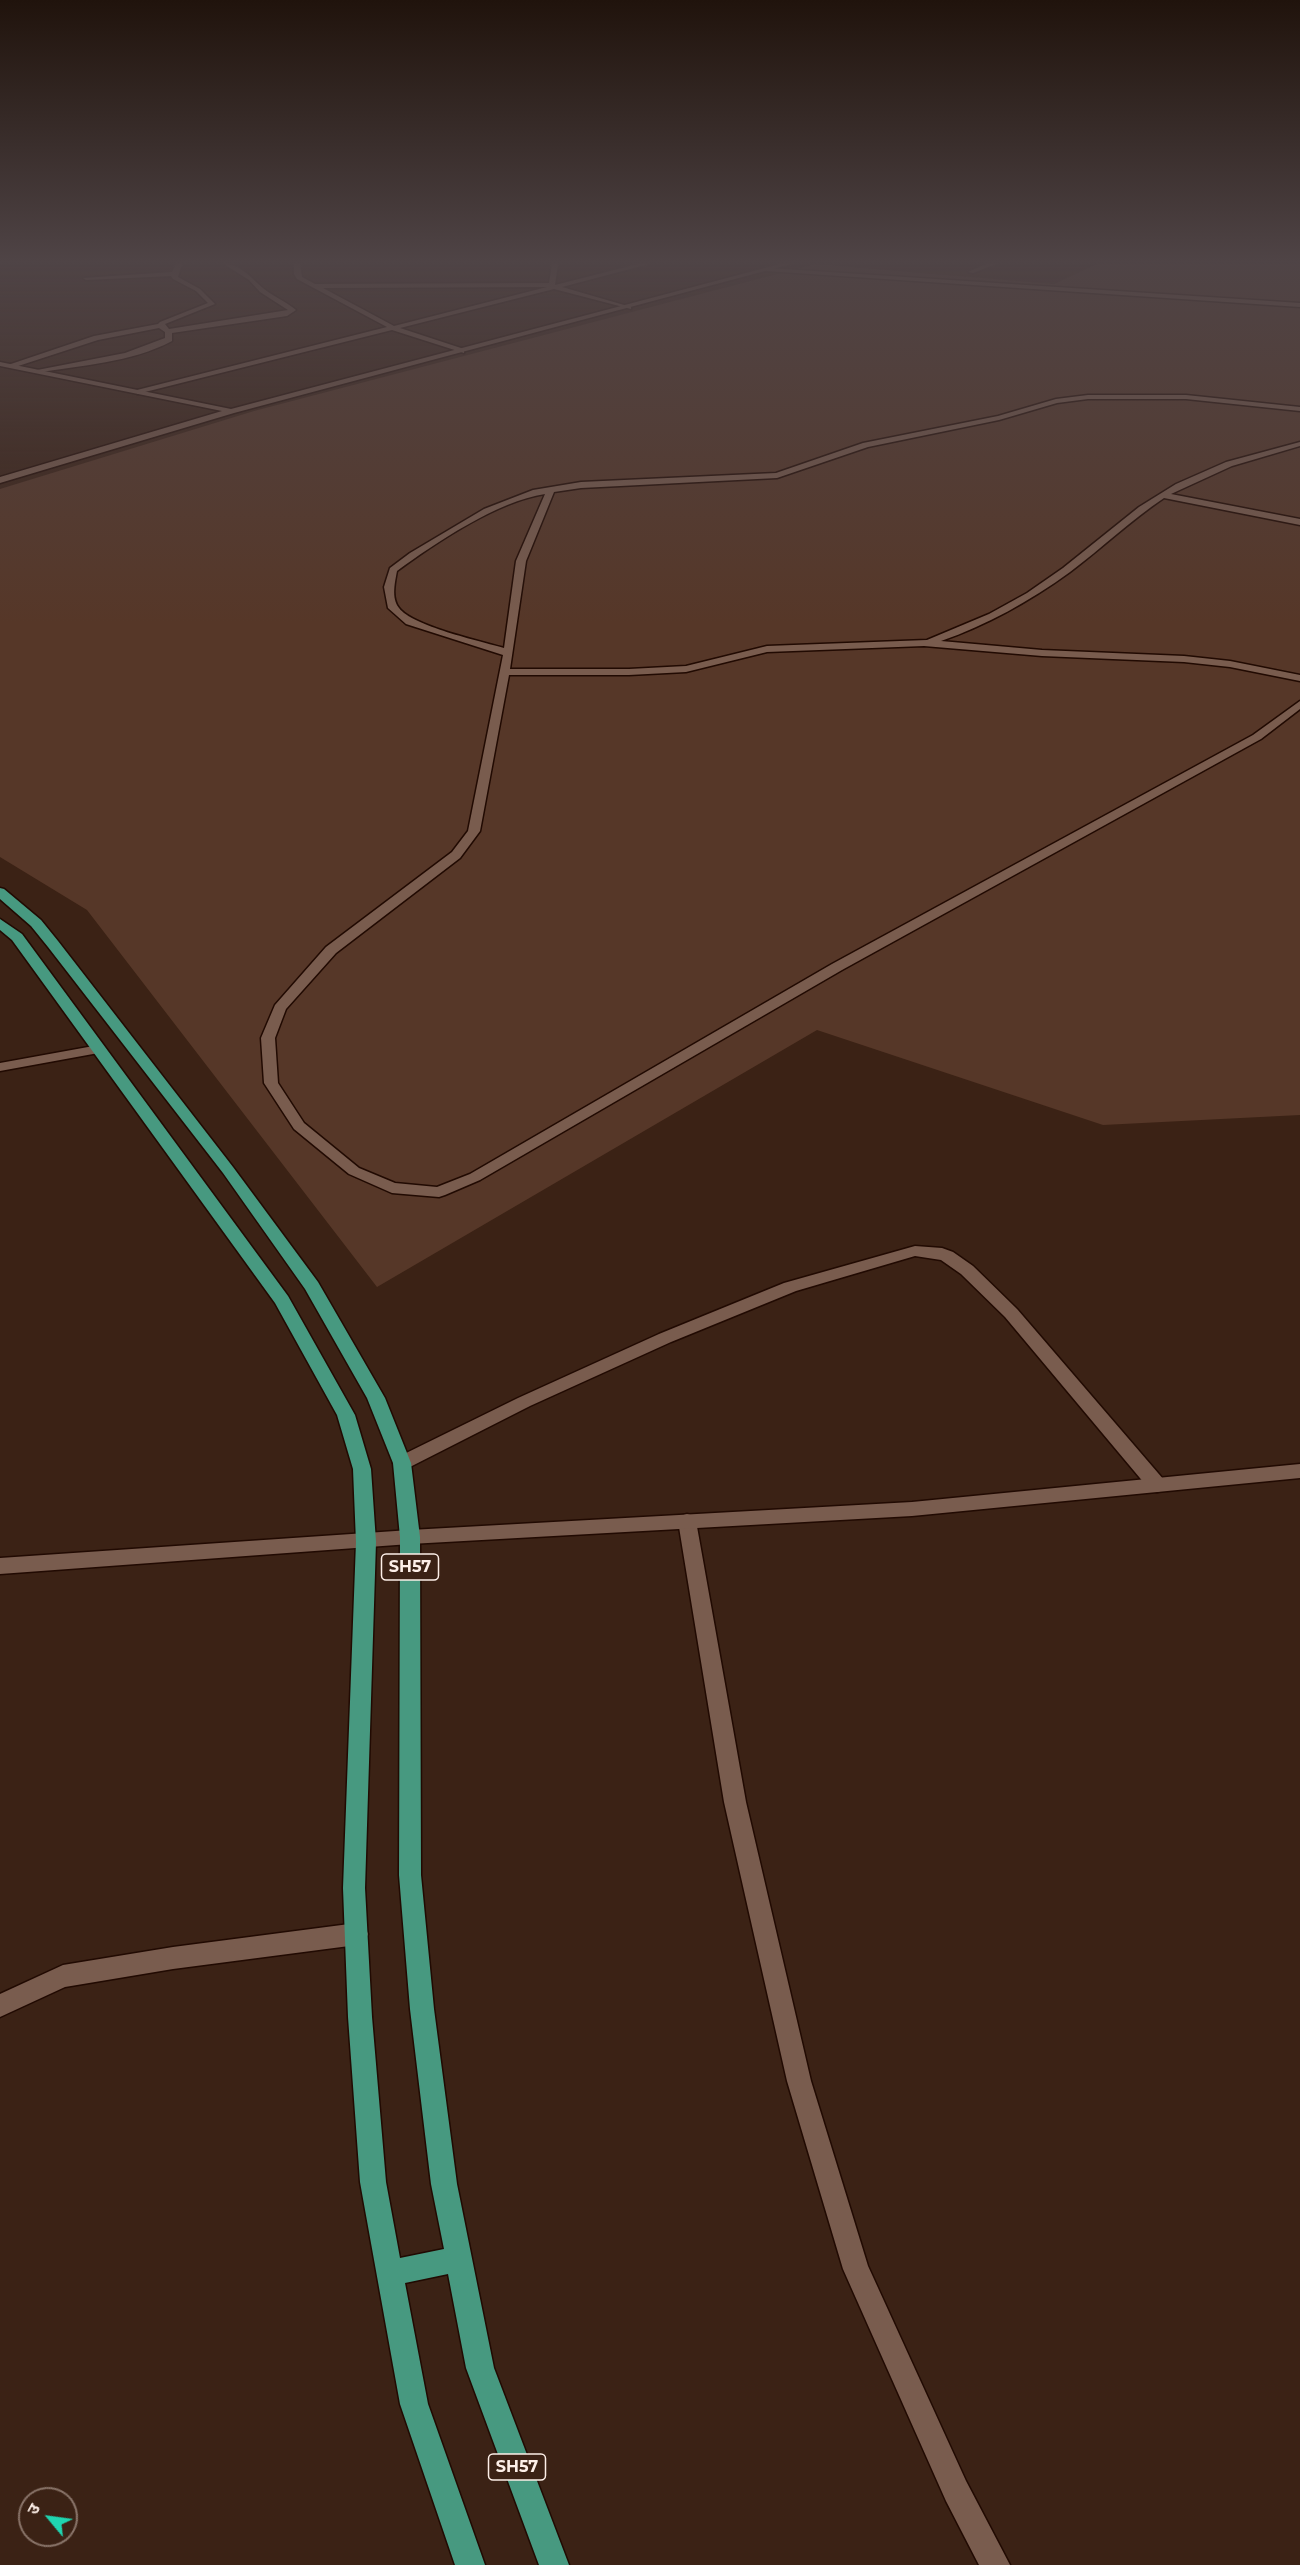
<!DOCTYPE html>
<meta charset="utf-8">
<style>
body{margin:0}
#map{position:relative;width:1300px;height:2565px;overflow:hidden;background:#3b2215;font-family:Montserrat,"Noto Sans Devanagari",sans-serif}
canvas{display:block}
.north{position:absolute;left:18px;top:2487px;width:60px;height:60px;box-sizing:border-box;background:#3b2215;border:2px solid #897469;border-radius:50%;rotate:299deg;font-size:16px;font-weight:700;line-height:24px;text-align:center;color:#fdefe8}
.north::after{content:'';display:block;margin:auto;width:21px;height:27px;background:#1fd5b0;clip-path:polygon(50% 0,100% 100%,50% 72%,0 100%)}
</style>
<div id="map">
<canvas width="1300" height="2565"></canvas>
<div class="north">उ</div>
</div>
<script>
const ctx = document.querySelector('canvas').getContext('2d');
ctx.lineJoin = 'round';
function paint(path, color) {
  ctx.fillStyle = color;
  ctx.fill(path, 'evenodd');
}
function stroke(path, color, width, dash) {
  ctx.strokeStyle = color;
  ctx.lineWidth = width;
  ctx.lineCap = dash ? 'butt' : 'round';
  ctx.setLineDash(dash || []);
  ctx.stroke(path);
}
function drawText(font, color, halo, rows, align = 'center') {
  ctx.font = font + ' Montserrat,sans-serif';
  ctx.lineWidth = 5;
  ctx.setLineDash([]);
  ctx.textBaseline = 'middle';
  ctx.strokeStyle = halo;
  ctx.fillStyle = color;
  for (const [text, x, y, turn = 0] of rows) {
    ctx.save();
    ctx.translate(x, y);
    ctx.rotate((+turn || 0) * Math.PI / 180);
    ctx.textAlign = isNaN(turn) ? turn : align;
    if (halo) ctx.strokeText(text, 0, 0);
    ctx.fillText(text, 0, 0);
    ctx.restore();
  }
}
const green = new Path2D(`
 M815,264L1054,284L1097,264H1300V1115L1103,1125L817,1030L377,1287L87,910L0,857V489L254,411Z`);
const service = new Path2D(`
 M768,268L1300,303V307L766,271Z
 M1088,395H1186L1300,407V411L1186,399H1088L1057,403L999,420L868,447L777,478L581,488L554,492L526,561L510,669H629L686,666L767,646L927,640L989,614L1027,593L1063,568L1139,507L1176,484L1226,462L1300,442V446L1232,466L1171,494L1300,519V525L1164,498C1131,520 1102,548 1070,572C1030,601 987,625 941,641L1042,650L1184,656L1230,661L1300,675V681L1230,667L1184,662L1042,656L924,646L767,652L686,672L629,675H509L480,831L460,858L336,953L286,1009L275,1038L278,1083L304,1123L359,1168L395,1183L437,1187L470,1174L832,964L1253,735L1300,701V709L1261,739L842,970L480,1180L445,1195L439,1197L392,1193L349,1174L294,1129L264,1083L261,1038L275,1005L326,947L452,852L468,831L503,655L406,624L388,608L384,587L390,568L410,553L484,509L533,490L581,482L776,473L863,443L998,416L1056,399ZM545,494L516,561L504,648C480,641 412,626 399,608C391,598 395,582 397,571C435,543 498,501 545,494Z`);
const minor = new Path2D(`
 M176,264H182L178,277L200,289L215,304L165,324L169,329L288,310L260,292L249,280L224,264C241,264 252,279 264,289C274,297 287,302 296,310L287,316L172,333V341C131,363 81,365 36,373L32,371L125,353L165,338V332L159,328L98,340L12,368L5,366L94,336L158,324L160,322L208,303L196,291L173,279L171,276L86,280L83,278L172,272Z
 M294,264H300L302,277L315,284L549,283L552,264H558L555,285L638,264H649L562,287L631,307V309L554,289L400,328L464,349V353L392,330L137,394V390L387,327L297,279L294,274ZM547,287L394,326L323,288Z
 M986,264H996L973,273L968,272Z
 M99,1045L106,1049L104,1052L0,1071V1063Z
 M915,1246L942,1248L953,1252L973,1266L1017,1309L1164,1480L1166,1485L1164,1490L1157,1492L1150,1490L1005,1317L961,1274L941,1260L915,1256L796,1291L671,1342L530,1406L408,1468L402,1470L396,1468L393,1463L396,1458L518,1398L659,1334L784,1283Z
 M687,1514L694,1516L696,1521L746,1802L811,2081L868,2266L966,2481L1010,2565H979L946,2501L843,2269L787,2081L724,1802L678,1521L680,1516Z
 M357,1923L365,1926L368,1934L365,1942L357,1945L173,1969L65,1987L0,2017V1994L63,1965L173,1947Z`);
const tertiary = new Path2D(`
 M780,264H791L234,413L0,483V477L222,411L0,366V362L231,409Z
 M1300,1464V1478L912,1516L410,1544L0,1574V1558L410,1530L912,1502Z`);
const primary = new Path2D(`
 M0,888L4,889L41,920L58,941L233,1167L318,1282L385,1398L411,1463L420,1537L421,1875L434,2009L457,2184L494,2368L569,2565H539L466,2368L448,2274L405,2283L428,2404L485,2565H455L400,2404L360,2182L348,2017L343,1888L356,1542L353,1469L337,1415L275,1303L12,940L0,930V919L22,934L288,1296L355,1415L371,1469L376,1542L365,1888L372,2017L386,2182L400,2258L444,2249L431,2184L410,2009L399,1875L400,1537L393,1463L367,1398L305,1289L223,1173L48,947L31,926L0,899Z`);
const shields = [
 [410,1567,57],
 [517,2467,57]
];
const shieldNames = [
 ["SH57",410,1567],
 ["SH57",517,2467]
];
paint(green, '#563728');
stroke(service, '#210a02', 3);
stroke(minor, '#210a02', 3);
stroke(tertiary, '#210a02', 3);
stroke(primary, '#210a02', 3);
paint(service, '#795c4e');
paint(minor, '#795c4e');
paint(tertiary, '#795c4e');
paint(primary, '#479980');
const sky = ctx.createLinearGradient(0, 0, 0, 623);
sky.addColorStop(0, '#20130c');
sky.addColorStop(0.42, '#4f4446');
sky.addColorStop(1, '#4f444600');
ctx.fillStyle = sky;
ctx.fillRect(0, 0, 1300, 623);
for (const [x, y, w] of shields) {
  const box = new Path2D();
  box.roundRect(x - w / 2, y - 13, w, 26, 4.5);
  ctx.fillStyle = '#3b2215';
  ctx.fill(box);
  stroke(box, '#fdefe8', 1.5);
}
drawText('bold 16px', '#fdefe8', null, shieldNames);
</script>
